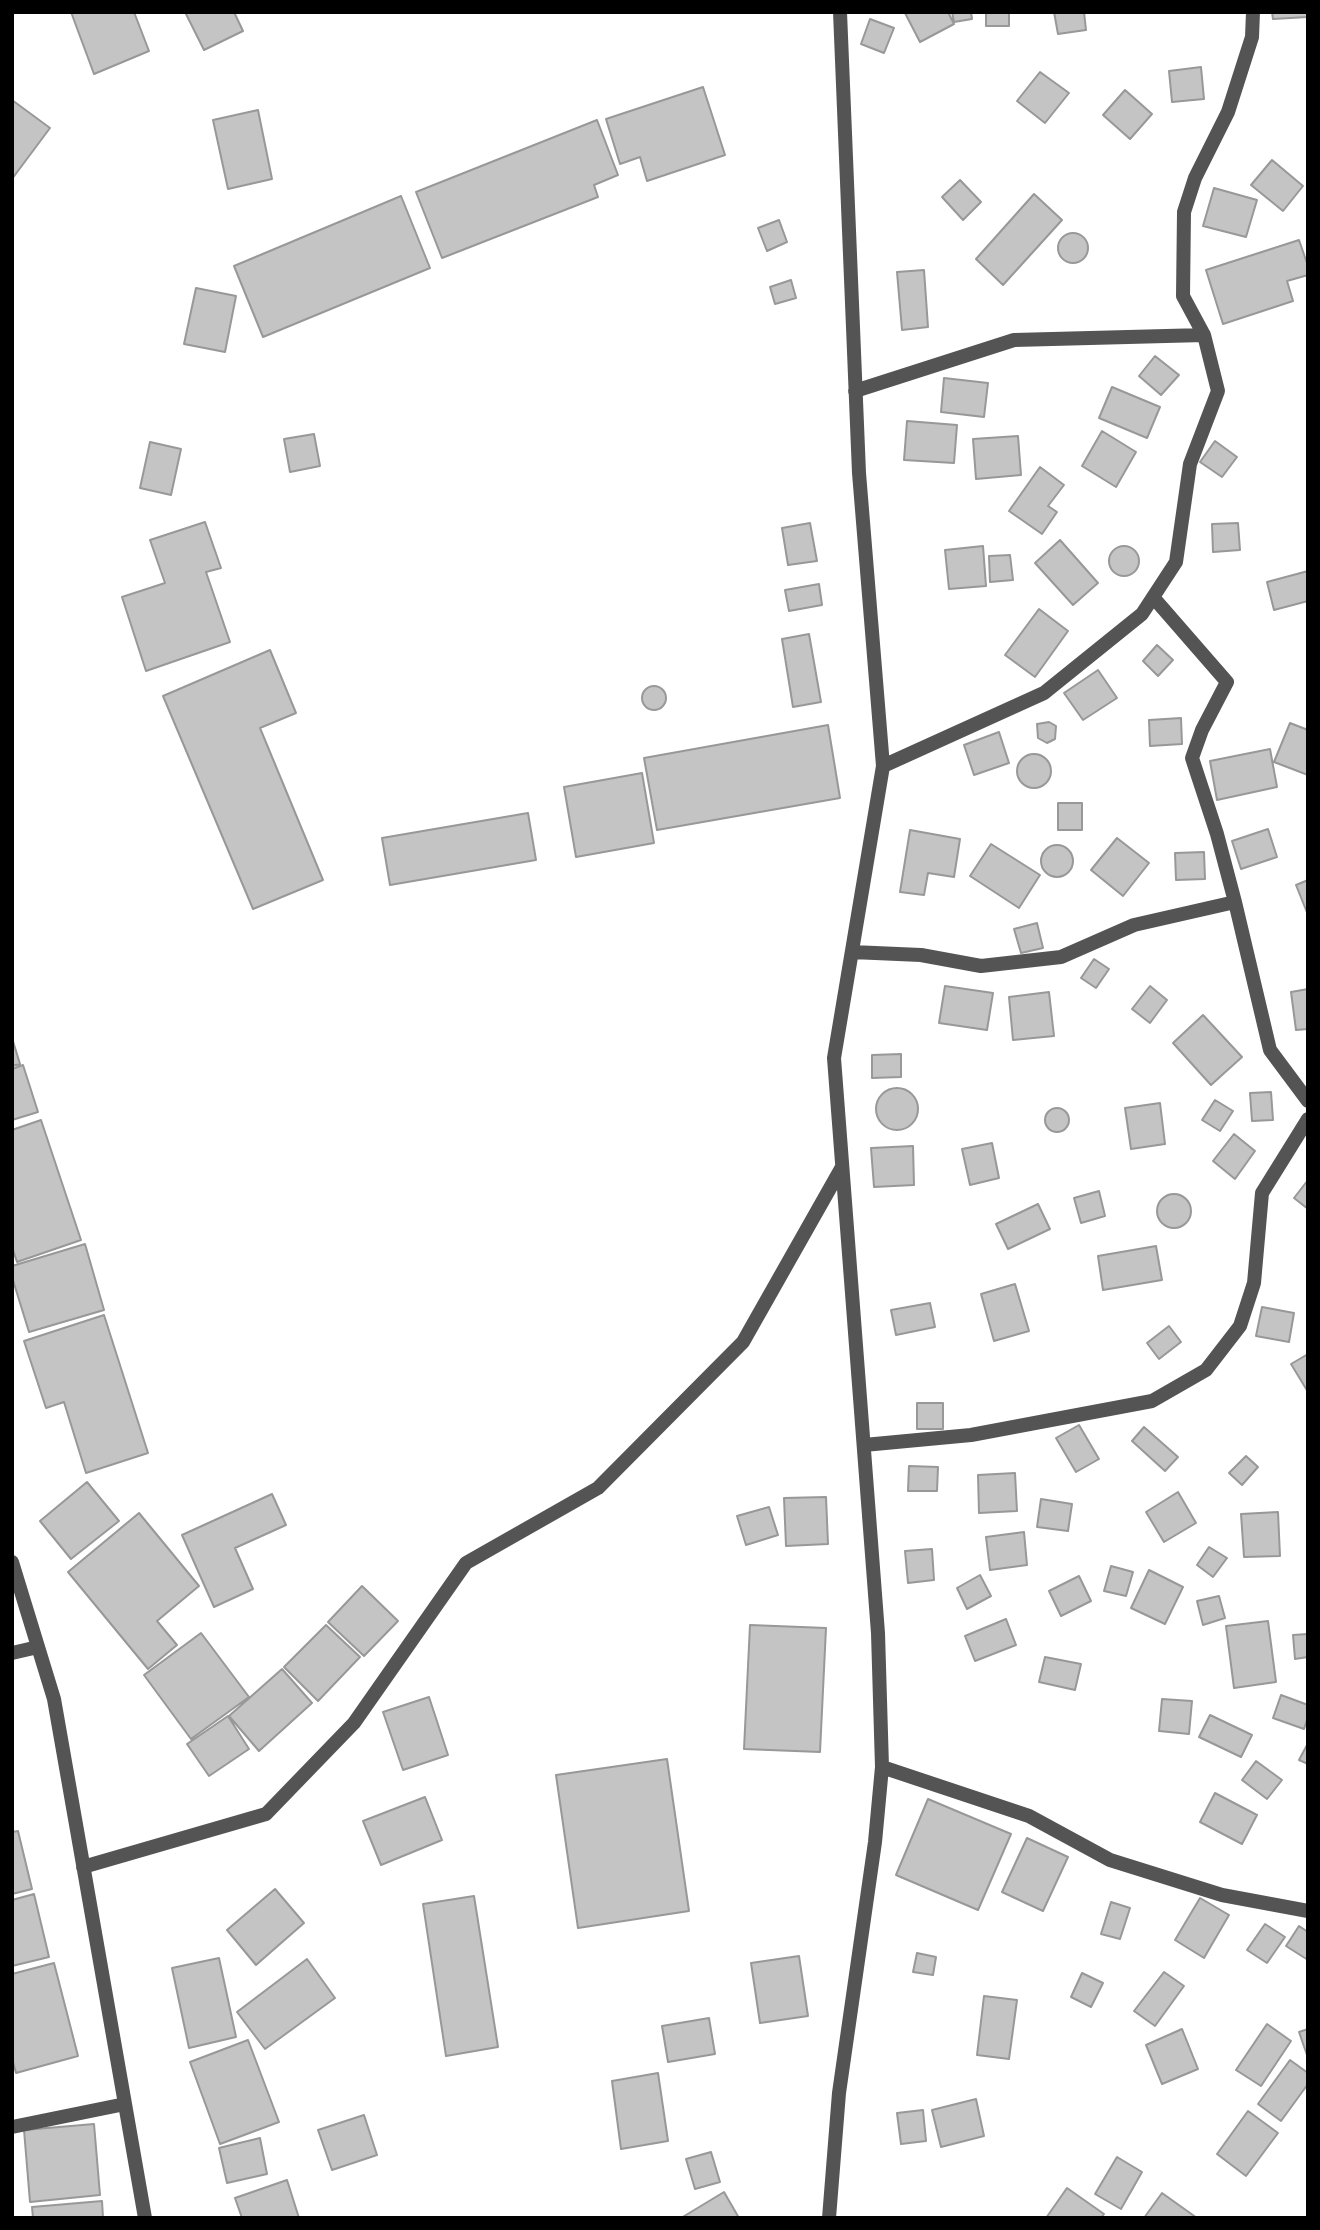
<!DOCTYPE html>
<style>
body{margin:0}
#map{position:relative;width:1320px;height:2230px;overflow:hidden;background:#fff;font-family:Poppins,sans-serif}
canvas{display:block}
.frame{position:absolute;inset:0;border:14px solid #000;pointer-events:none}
</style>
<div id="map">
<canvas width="1320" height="2230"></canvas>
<div class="frame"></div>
</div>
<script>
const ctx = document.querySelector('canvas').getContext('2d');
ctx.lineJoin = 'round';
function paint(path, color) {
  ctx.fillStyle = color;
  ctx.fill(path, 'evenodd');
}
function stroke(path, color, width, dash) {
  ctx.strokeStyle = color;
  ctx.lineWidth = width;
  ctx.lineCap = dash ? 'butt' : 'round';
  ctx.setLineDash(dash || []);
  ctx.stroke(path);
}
const building = new Path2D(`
 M71,12H134L149,51L94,74Z
 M185,12H234L243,31L204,50Z
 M948,12L954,24L920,42L905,13Z
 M952,12H971L972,19L954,22Z
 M986,12H1009V26H986Z
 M1054,12H1084L1086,30L1058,34Z
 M1272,12H1308V17L1273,19Z
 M870,19L894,28L884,53L861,44Z
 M1201,67L1204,99L1172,102L1169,71Z
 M1040,72L1069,93L1045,123L1017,101Z
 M703,87L725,155L647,181L640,157L620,164L606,119Z
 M1125,90L1152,114L1130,139L1103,115Z
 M12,100L50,128L12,179Z
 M258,110L272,179L228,189L213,120Z
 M597,120L618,175L594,185L598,197L442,258L416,192Z
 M1272,160L1303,186L1283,211L1251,185Z
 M960,180L981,202L963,220L942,197Z
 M1214,188L1257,200L1246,237L1203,226Z
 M1034,194L1062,220L1003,285L976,259Z
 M401,196L430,268L263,337L234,266Z
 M779,220L787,242L767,251L758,228Z
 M1058 248a15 15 0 1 1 30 0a15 15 0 1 1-30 0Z
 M1299,240L1308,266V275L1287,281L1293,301L1223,324L1206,270Z
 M924,270L928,327L902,330L897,272Z
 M791,280L796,298L775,304L770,287Z
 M196,288L236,296L225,352L184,344Z
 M1155,356L1179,375L1161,395L1139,376Z
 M944,378L988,383L984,417L941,412Z
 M1112,387L1160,407L1147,438L1099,418Z
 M907,421L957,425L954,463L904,460Z
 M1102,431L1136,452L1116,487L1082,466Z
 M314,434L320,466L290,472L284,439Z
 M1018,436L1021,475L976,479L973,439Z
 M1215,441L1237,457L1222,477L1200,462Z
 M150,442L181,449L171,495L140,488Z
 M1040,467L1064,485L1048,506L1057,512L1042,534L1009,511Z
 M205,522L221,568L206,572L230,642L146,671L122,597L165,583L150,540Z
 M810,523L817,561L788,565L782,528Z
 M1238,523L1240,550L1213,552L1212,524Z
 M1060,540L1098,583L1073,605L1035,563Z
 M1109 561a15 15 0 1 1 30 0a15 15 0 1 1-30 0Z
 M983,546L986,586L949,589L945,550Z
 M1010,555L1013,580L990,582L989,556Z
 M1308,571V601L1274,610L1267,582Z
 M819,584L822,605L789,611L785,590Z
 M1039,609L1068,631L1035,677L1005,655Z
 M809,634L821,702L793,707L782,639Z
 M1157,645L1173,660L1158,676L1143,661Z
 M270,650L296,713L260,728L323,880L253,909L163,696Z
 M1098,670L1117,698L1083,720L1064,693Z
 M642 698a12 12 0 1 1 24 0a12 12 0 1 1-24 0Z
 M1181,718L1182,744L1150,746L1149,720Z
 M1049,722L1056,726L1055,739L1047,743L1038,738L1037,724Z
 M1290,723L1308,730V775L1274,762Z
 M828,725L840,798L657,830L644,758Z
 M999,732L1009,763L974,775L964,745Z
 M1270,749L1277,787L1217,800L1210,761Z
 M1017 771a17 17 0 1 1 34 0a17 17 0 1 1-34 0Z
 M642,773L654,843L576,857L564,787Z
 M1058,803H1082V830H1058Z
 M528,813L536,860L390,885L382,838Z
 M1268,829L1277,857L1241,869L1232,841Z
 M910,830L960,839L954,877L928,873L924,895L900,892Z
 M1117,838L1149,863L1123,896L1091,870Z
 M991,844L1040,875L1019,908L970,876Z
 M1041 861a16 16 0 1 1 32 0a16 16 0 1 1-32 0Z
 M1204,852L1205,879L1176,880L1175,853Z
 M1308,880V915L1296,885Z
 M1037,923L1043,948L1021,953L1014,929Z
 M1094,959L1109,969L1096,988L1081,978Z
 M945,986L993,993L987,1030L939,1023Z
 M1150,986L1167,1000L1150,1023L1132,1009Z
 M1308,989V1029L1296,1030L1291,992Z
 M1049,992L1054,1036L1013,1040L1009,997Z
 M1203,1015L1242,1057L1211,1085L1173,1043Z
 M12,1038L20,1064L12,1066Z
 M901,1054V1077L872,1078V1055Z
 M23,1065L38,1112L12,1120V1069Z
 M876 1109a21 21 0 1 1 42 0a21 21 0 1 1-42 0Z
 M1271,1092L1273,1120L1252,1121L1250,1093Z
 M1215,1100L1233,1111L1220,1131L1202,1120Z
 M1160,1103L1165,1144L1131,1149L1125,1108Z
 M1045 1120a12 12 0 1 1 24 0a12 12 0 1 1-24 0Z
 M41,1120L81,1240L17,1262L12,1247V1130Z
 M1234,1134L1255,1151L1235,1179L1213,1161Z
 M992,1143L999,1178L970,1185L962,1149Z
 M913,1146L914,1185L874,1187L871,1148Z
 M1308,1180V1209L1294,1198Z
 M1099,1191L1105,1216L1081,1223L1074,1198Z
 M1157 1211a17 17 0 1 1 34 0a17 17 0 1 1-34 0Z
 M1038,1204L1050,1229L1008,1249L996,1224Z
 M85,1244L104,1310L29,1332L12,1277V1266Z
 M1156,1246L1162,1280L1103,1290L1098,1256Z
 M1015,1284L1029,1331L994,1341L981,1294Z
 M930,1303L935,1327L896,1335L891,1310Z
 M1262,1307L1294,1313L1289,1342L1256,1336Z
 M104,1315L148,1453L86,1473L64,1402L46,1408L24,1341Z
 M1169,1326L1181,1342L1159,1359L1147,1343Z
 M1308,1354V1392L1291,1364Z
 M917,1403H943V1429H917Z
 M1079,1425L1099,1459L1076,1472L1056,1438Z
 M1144,1427L1178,1457L1165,1471L1132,1441Z
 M1246,1456L1258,1467L1242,1485L1229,1473Z
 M909,1466L938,1467L937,1491H908Z
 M1015,1473L1017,1511L979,1513L978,1475Z
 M87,1482L119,1521L71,1559L40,1521Z
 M1178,1492L1196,1523L1164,1542L1146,1512Z
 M272,1494L286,1525L235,1548L253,1589L214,1607L182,1535Z
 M826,1497L828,1544L786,1546L784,1498Z
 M1041,1499L1072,1504L1068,1531L1037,1527Z
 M769,1507L778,1535L746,1545L737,1516Z
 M1278,1512L1280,1556L1244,1557L1241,1514Z
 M139,1513L199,1586L157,1621L177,1645L148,1669L68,1572Z
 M1024,1532L1027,1565L990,1570L986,1537Z
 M1209,1547L1227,1558L1213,1577L1197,1565Z
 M932,1549L934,1580L908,1583L905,1551Z
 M1111,1566L1133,1572L1126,1596L1104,1591Z
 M1149,1570L1183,1587L1165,1624L1131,1608Z
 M980,1575L991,1596L967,1609L957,1588Z
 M1079,1576L1091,1601L1061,1616L1049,1591Z
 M362,1586L398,1621L364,1656L328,1622Z
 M1219,1596L1225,1618L1203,1625L1197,1601Z
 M1006,1619L1016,1645L975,1661L965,1636Z
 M1268,1621L1276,1682L1234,1688L1226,1626Z
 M326,1625L360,1657L318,1701L284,1667Z
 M750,1625L826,1628L820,1752L744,1749Z
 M201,1633L249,1697L191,1739L144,1675Z
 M1308,1634V1657L1295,1659L1293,1635Z
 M1045,1657L1081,1664L1075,1690L1039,1682Z
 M282,1669L312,1703L259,1751L229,1716Z
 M1281,1695L1308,1705V1717L1304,1729L1273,1718Z
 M429,1697L448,1755L403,1770L383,1712Z
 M1162,1699L1192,1701L1189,1734L1159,1731Z
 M1210,1715L1252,1735L1241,1757L1199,1737Z
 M228,1716L249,1749L209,1776L187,1744Z
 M1307,1745H1308V1764L1299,1760Z
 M667,1759L689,1911L578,1928L556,1775Z
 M1256,1761L1282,1780L1267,1799L1242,1780Z
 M1215,1793L1257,1815L1242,1844L1200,1822Z
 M425,1797L442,1840L381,1865L363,1821Z
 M928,1799L1011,1834L978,1910L896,1875Z
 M18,1831L32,1889L12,1894V1832Z
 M1027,1838L1068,1857L1043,1911L1002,1892Z
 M275,1889L304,1923L256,1965L227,1930Z
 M34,1894L49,1957L12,1966V1900Z
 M474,1896L498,2047L446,2056L423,1904Z
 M1200,1898L1229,1915L1204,1958L1175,1940Z
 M1111,1902L1130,1908L1120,1939L1101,1934Z
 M1265,1924L1285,1937L1267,1963L1247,1950Z
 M1299,1926L1308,1932V1960L1286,1946Z
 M917,1953L936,1957L933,1975L913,1972Z
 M799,1956L808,2016L760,2023L751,1963Z
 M219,1958L236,2037L189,2048L172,1968Z
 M307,1959L335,1998L265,2049L237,2012Z
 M54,1963L78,2056L16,2073L12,2058V1974Z
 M1164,1972L1184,1986L1155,2026L1134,2011Z
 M1082,1973L1103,1983L1091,2007L1071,1997Z
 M984,1996L1017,2000L1009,2059L977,2055Z
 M709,2018L715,2054L668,2062L662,2026Z
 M1267,2024L1291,2041L1261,2086L1236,2070Z
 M1182,2029L1198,2069L1162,2084L1146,2045Z
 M1308,2029V2058L1299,2032Z
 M248,2040L279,2122L220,2144L190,2062Z
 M1290,2060L1308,2073V2084L1281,2121L1258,2104Z
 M658,2073L668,2141L621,2149L612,2081Z
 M976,2099L984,2136L941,2147L932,2110Z
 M923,2110L926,2141L901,2144L897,2113Z
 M1248,2111L1278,2133L1246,2176L1217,2154Z
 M364,2115L377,2155L332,2170L318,2130Z
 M94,2124L100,2195L30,2202L24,2130Z
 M260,2138L267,2174L227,2183L219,2148Z
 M711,2152L720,2182L695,2189L686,2159Z
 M1117,2157L1142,2172L1121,2209L1095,2194Z
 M287,2180L299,2218H242L235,2198Z
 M1067,2188L1104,2214L1101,2218H1046Z
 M724,2192L739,2218H681Z
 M1162,2193L1197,2218H1144Z
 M102,2201L103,2218H33L32,2207Z`);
const street = new Path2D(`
 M1204,335L1183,296L1184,212L1195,178L1228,112L1252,37L1253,12
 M855,391L1014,340L1204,335L1218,391L1190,464L1176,562L1142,614L1044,693L883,766
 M1235,902L1270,1050L1308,1101
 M852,952L921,955L981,966L1061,957L1134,925L1235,902L1217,834L1192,758L1202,730L1227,682L1153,597
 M864,1445L971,1435L1152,1401L1206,1370L1240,1326L1254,1283L1262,1193L1308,1119
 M12,1562L54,1699L145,2218
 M12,1653L38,1647
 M882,1767L1029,1816L1110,1860L1222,1895L1308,1911
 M83,1867L266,1814L354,1723L466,1563L598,1488L743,1342L842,1167
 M12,2127L125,2104
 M829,2218L839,2093L875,1842L882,1767L878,1633L834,1058L883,766L859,473L840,12`);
paint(building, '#c4c4c4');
stroke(building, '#989898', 2);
stroke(street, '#545454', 14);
</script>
